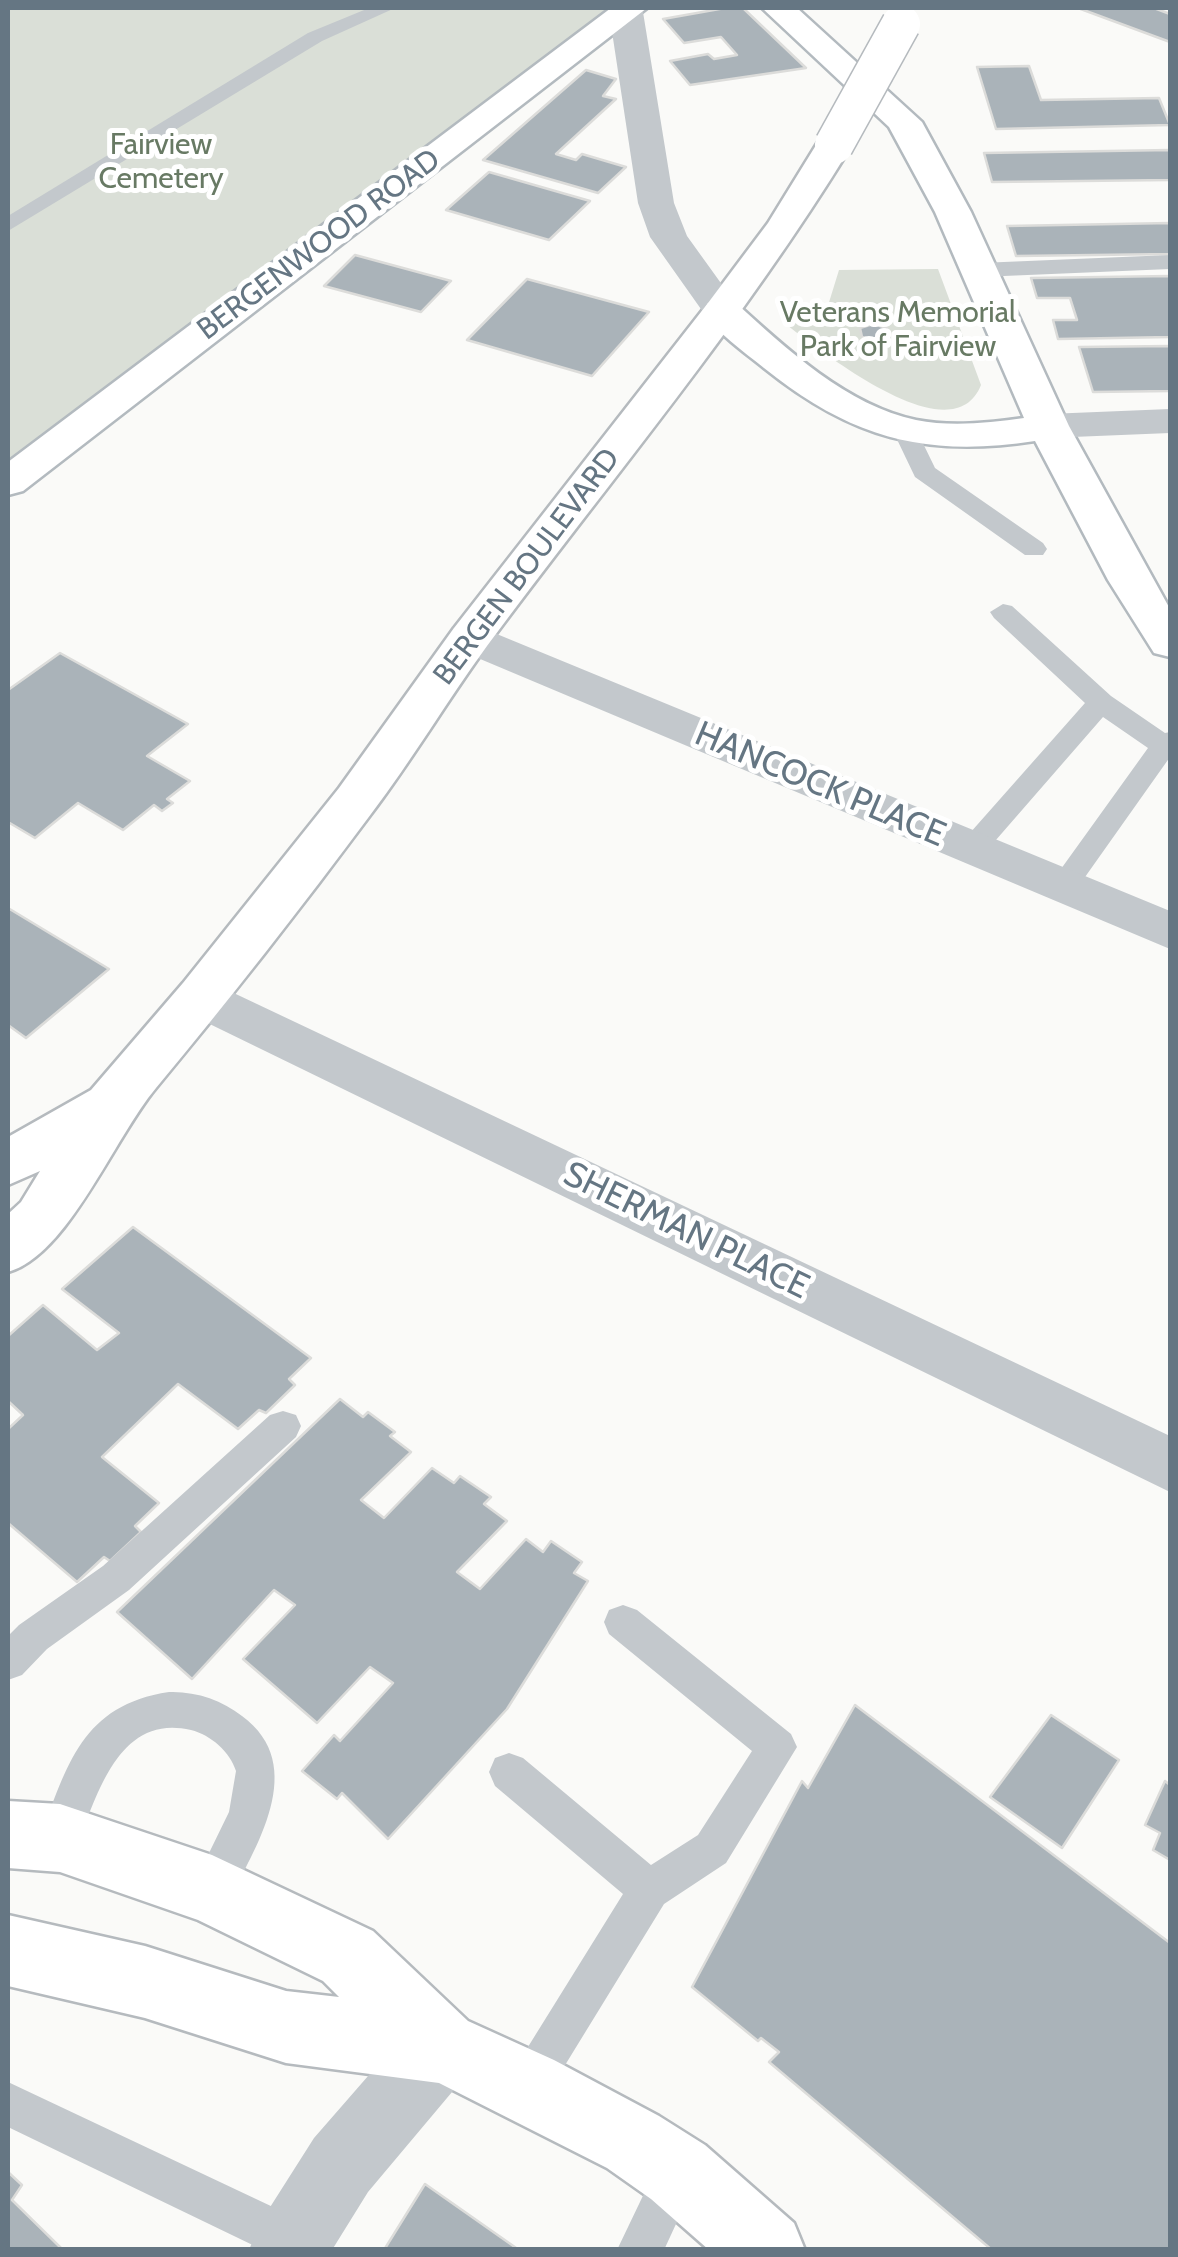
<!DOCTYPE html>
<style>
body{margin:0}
#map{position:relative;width:1178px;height:2257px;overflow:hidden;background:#fafaf8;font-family:Cabin,sans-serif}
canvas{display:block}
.frame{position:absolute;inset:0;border:10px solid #657683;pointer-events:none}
</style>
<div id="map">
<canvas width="1178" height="2257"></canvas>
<div class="frame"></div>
</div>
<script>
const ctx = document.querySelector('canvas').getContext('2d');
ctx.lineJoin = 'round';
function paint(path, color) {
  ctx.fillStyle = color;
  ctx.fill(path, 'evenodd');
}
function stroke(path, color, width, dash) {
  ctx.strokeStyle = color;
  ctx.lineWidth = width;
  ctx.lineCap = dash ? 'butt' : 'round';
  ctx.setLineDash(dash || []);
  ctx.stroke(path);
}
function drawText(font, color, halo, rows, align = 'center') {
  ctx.font = font + ' Cabin,sans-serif';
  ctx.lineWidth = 10;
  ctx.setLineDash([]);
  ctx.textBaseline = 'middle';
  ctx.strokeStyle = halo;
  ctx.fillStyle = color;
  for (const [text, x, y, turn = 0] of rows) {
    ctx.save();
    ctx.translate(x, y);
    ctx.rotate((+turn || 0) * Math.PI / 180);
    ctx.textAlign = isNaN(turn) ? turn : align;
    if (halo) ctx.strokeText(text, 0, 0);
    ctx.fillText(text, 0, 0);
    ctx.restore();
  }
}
const green = new Path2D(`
 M8,8H615L602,26L8,467Z
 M938,269L981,385C952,458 818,348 784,323L790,314L826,312L839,270Z`);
const building = new Path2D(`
 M725,8H743L806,68L690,85L670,61L708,54L714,59L737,55L721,37L684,43L663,19Z
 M1078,8H1154L1170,14V42Z
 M1029,66L1041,100L1159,98L1170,125L996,129L977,67Z
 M586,70L616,79L603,96L616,99L556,154L576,160L582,154L626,167L598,193L483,160Z
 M1170,150V180L992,182L984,153Z
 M489,172L590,201L549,240L446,210Z
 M1170,223V254L1016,256L1007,226Z
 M355,255L451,281L421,312L324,286Z
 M1170,276V337L1058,339L1053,320H1077L1070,298H1037L1031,278Z
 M527,279L649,312L592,376L467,340Z
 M873,324L887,328L889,336L878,341L862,337L860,328Z
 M1170,346V391L1093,392L1079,347Z
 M60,653L188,724L147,756L190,781L167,799L173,803L162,811L154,805L123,830L78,803L35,838L8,822V690Z
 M8,908L109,969L26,1038L8,1025Z
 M133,1227L311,1358L289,1379L295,1385L266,1413L259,1410L238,1429L178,1384L102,1457L159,1503L135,1526L141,1532L110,1561L104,1557L77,1582L8,1523V1429L23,1415L8,1401V1336L43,1305L97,1350L119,1333L62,1289Z
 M340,1399L363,1417L368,1412L395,1432L390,1436L411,1452L361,1500L384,1518L432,1468L454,1483L460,1476L491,1497L484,1504L507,1521L457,1572L480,1589L526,1539L543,1552L551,1541L582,1562L574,1573L588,1581L507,1709L388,1839L342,1793L337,1799L302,1771L334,1735L340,1741L393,1683L370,1667L317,1723L243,1659L295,1605L274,1590L192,1679L117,1612Z
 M855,1705L1170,1943V2250H992L769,2062L779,2052L761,2038L758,2041L692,1987L802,1781L808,1788Z
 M1051,1715L1119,1760L1062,1848L990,1797Z
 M1165,1781L1170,1785V1860L1153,1850L1160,1833L1145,1825Z
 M8,2172L22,2185L12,2200L63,2250H8Z
 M425,2184L519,2250H384Z`);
const lane = new Path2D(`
 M369,8H395L322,41L8,231V216L308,33Z
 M1170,255V269L980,277L969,270L980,263Z
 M905,424L917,431L935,468L1043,543L1047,549L1043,555H1025L915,477L893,431Z
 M1003,604L1012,606L1111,696L1165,733L1170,732V757L1073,894L1063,898L1053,894L1048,887L1148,748L1103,717L982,856H962L957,849L962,842L1085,703L994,618L990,612Z
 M283,1411L296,1415L301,1426L296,1437L129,1590L47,1649L22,1675L8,1680V1636L19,1625L103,1566L270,1415Z
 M623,1605L637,1610L791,1734L797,1747L726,1863L664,1904L543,2101L528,2108L513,2101L506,2086L513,2071L623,1894L495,1786L489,1772L495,1758L509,1753L523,1758L651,1865L698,1835L752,1751L609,1634L604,1622L609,1610Z
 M169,1692C195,1691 222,1700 242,1716C310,1766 255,1848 227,1904L212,1910L197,1904L191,1890L229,1812L236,1771C230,1752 211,1735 191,1730C116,1712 96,1801 74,1852L60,1858L46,1852L40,1838C67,1765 82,1705 169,1692Z
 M8,2082L309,2224L316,2240L312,2250H263L8,2127Z
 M678,2150L694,2156L700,2172L664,2250H617L662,2156Z`);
const street = new Path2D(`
 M613,8H639L643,12L674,203L687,236L741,311L736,319L722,323L708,319L650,237L638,203L609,12Z
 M1170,409V433L1048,438L1033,435L1027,426L1033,417L1048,414Z
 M470,623L1170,911V949L454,648L447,638L454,628Z
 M202,978L1170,1436V1492L183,1011L176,997L183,983Z
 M442,2010L468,2021L479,2047L468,2073L368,2192L332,2250H249L260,2223L314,2138L416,2021Z`);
const secondary = new Path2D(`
 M611,8H647L23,491L8,495V462Z
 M762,8H797L922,122L971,212L1069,426L1170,609V657L1154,653L1108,580L1035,441C925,458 851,438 764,368C743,351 718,334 703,311L708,303L722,299L736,303C785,348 848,406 916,420C951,427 988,423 1024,418L935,212L889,127Z`);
const primary = new Path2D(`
 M834,134L847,137L852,145C744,322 610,480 487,646C447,701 412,760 371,814C302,907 230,999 156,1088C114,1138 68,1255 8,1272V1214L21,1202L40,1171L8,1185V1137L91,1090L183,983L339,788L454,628L708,303L768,223L821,137Z
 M8,1801L60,1804L212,1855L373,1931L468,2021L554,2060L659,2116L705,2145L794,2223L805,2250H709L651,2199L607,2168L439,2083L286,2063L145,2018L8,1986V1915L145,1946L286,1991L339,1997L323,1981L198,1920L60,1872L8,1868Z`);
const primaryBridge = new Path2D(`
 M834,145L901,24`);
const farParknames = [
 ["Fairview",161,145],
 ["Cemetery",161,179],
 ["Veterans Memorial",898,313],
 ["Park of Fairview",898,347]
];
const farStreetnames = [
 ["BERGENWOOD ROAD",319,245,-37],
 ["BERGEN BOULEVARD",527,567,-53]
];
const streetNames = [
 ["HANCOCK PLACE",820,785,23],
 ["SHERMAN PLACE",686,1231,26]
];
paint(green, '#dadfd7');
paint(building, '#aab3b9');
stroke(building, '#dcdcda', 2.5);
stroke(secondary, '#b3babf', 5);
stroke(primary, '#b5babe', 5);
paint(lane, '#c3c8cc');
paint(street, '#c3c8cc');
paint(secondary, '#fff');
paint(primary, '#fff');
stroke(primaryBridge, '#b5babe', 41, []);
stroke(primaryBridge, '#fff', 38);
drawText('30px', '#687a64', '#fff', farParknames);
drawText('30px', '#657683', '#fff', farStreetnames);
drawText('35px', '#657683', '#fff', streetNames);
</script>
